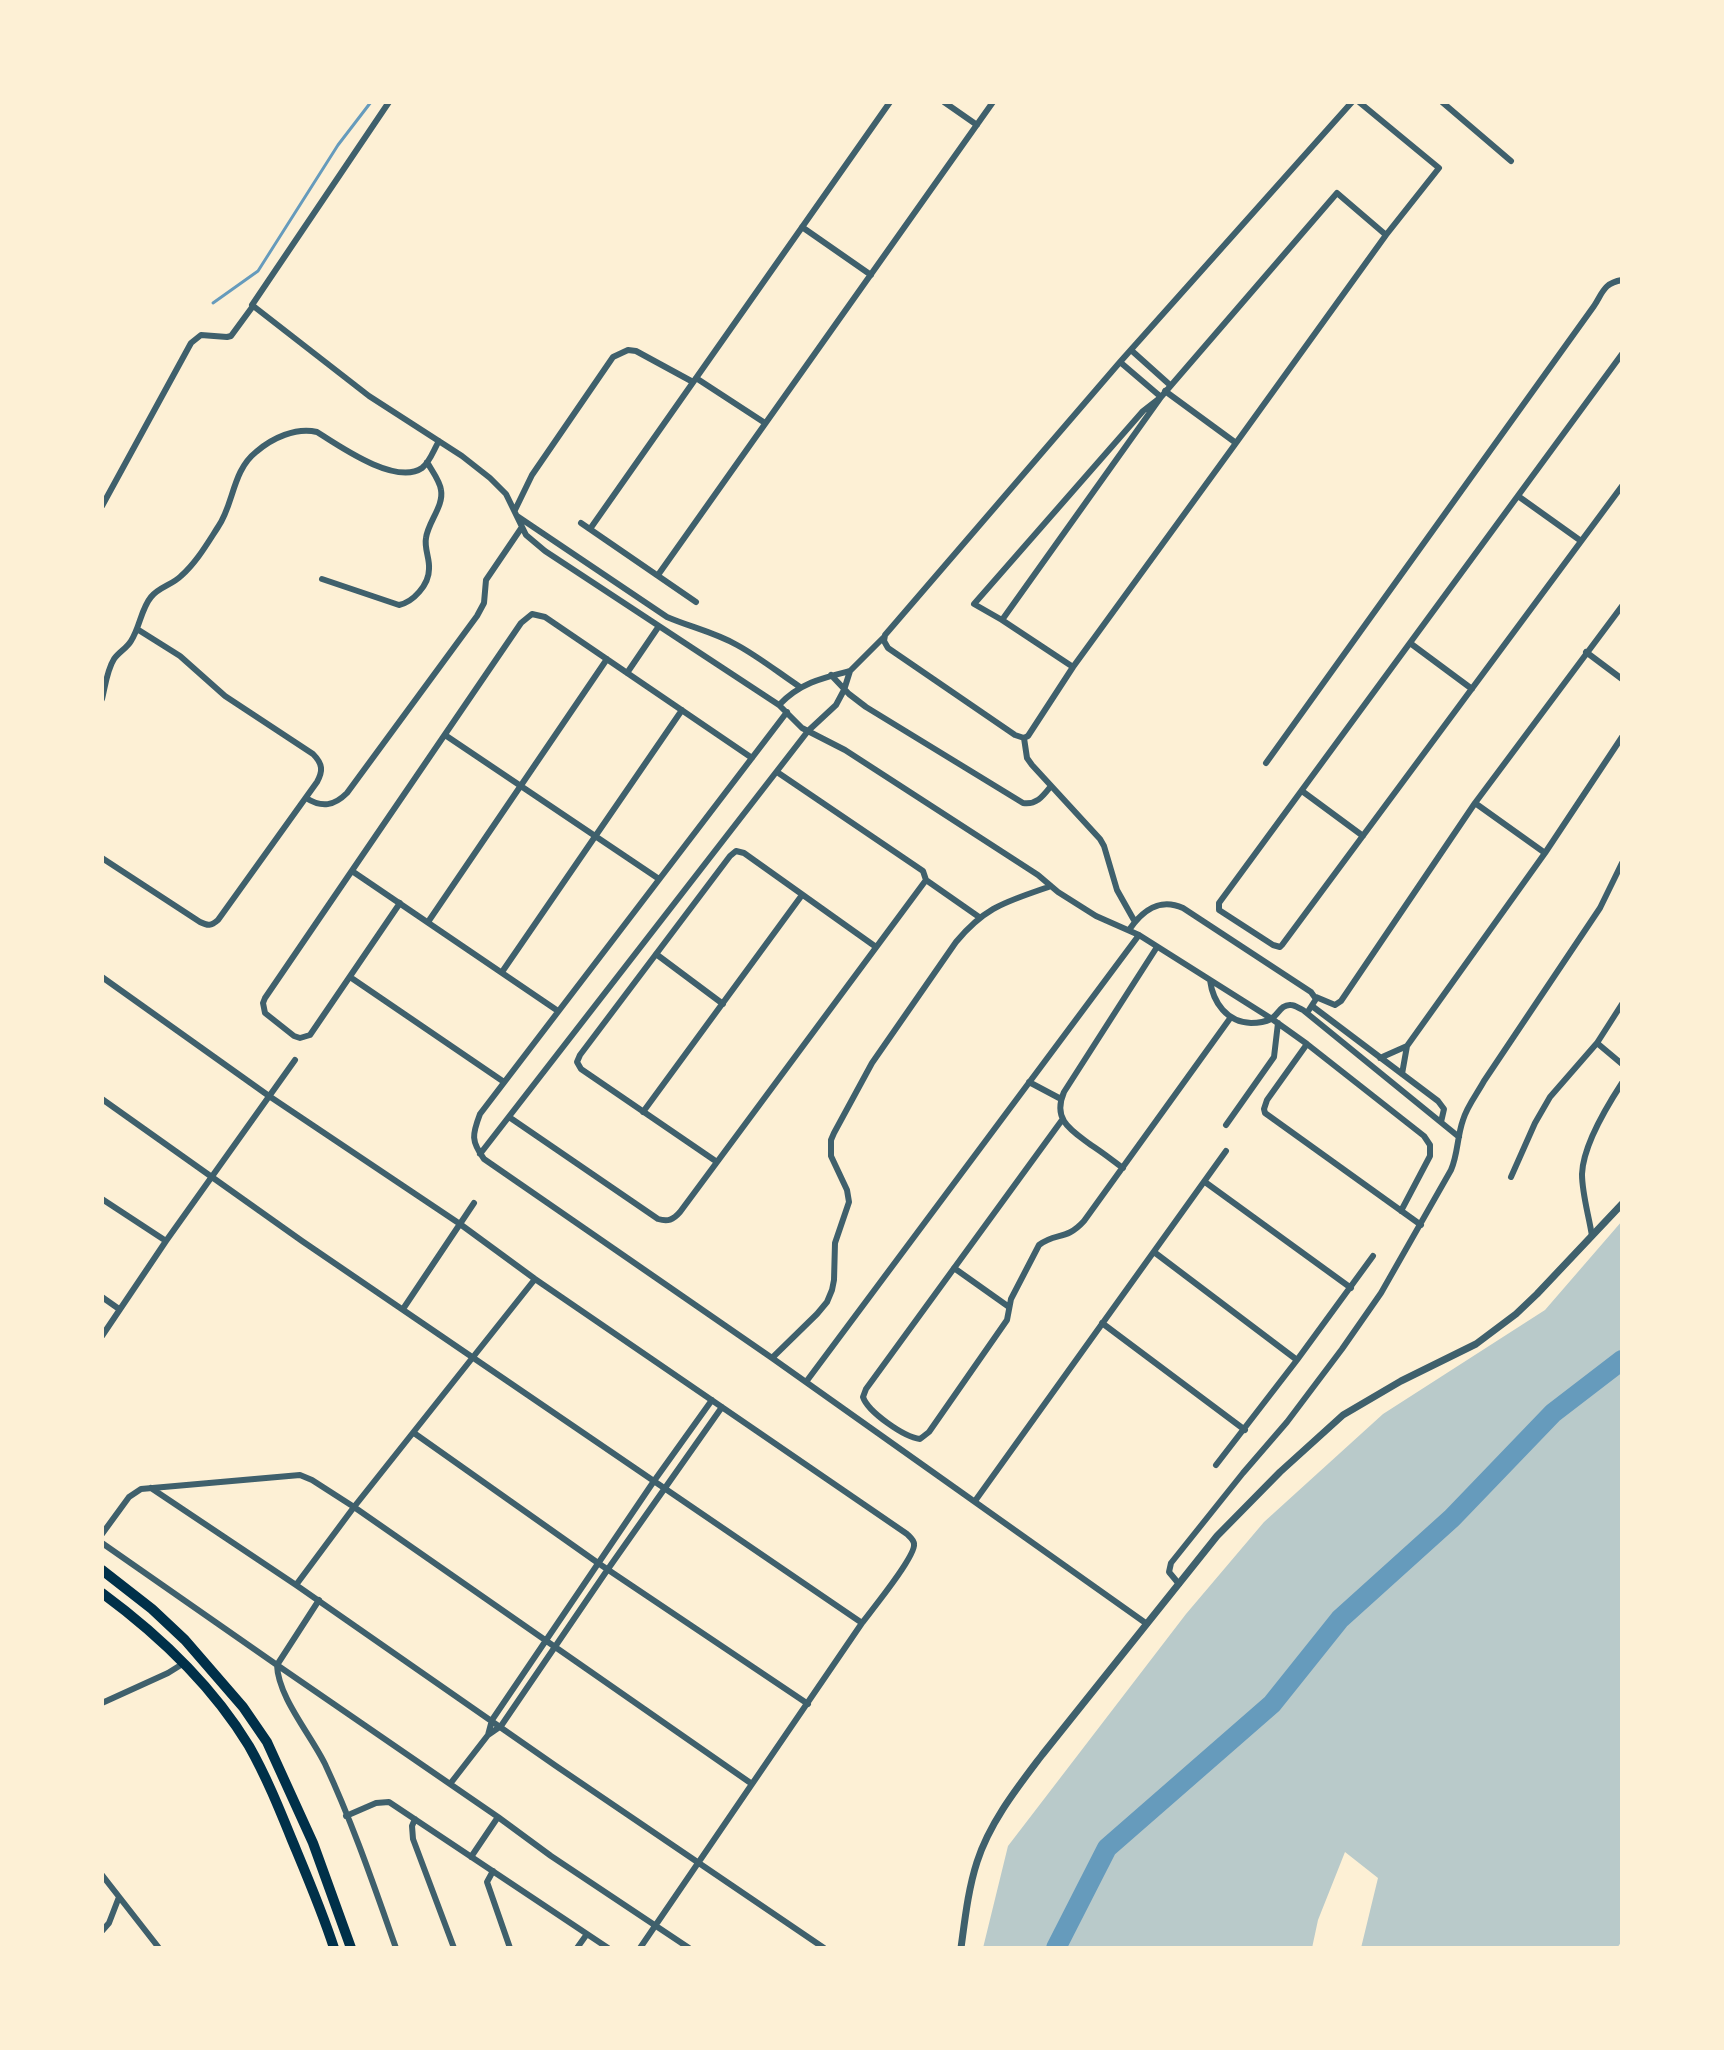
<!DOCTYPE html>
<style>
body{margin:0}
#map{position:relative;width:1724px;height:2050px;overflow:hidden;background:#fdf0d5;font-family:Cabin,sans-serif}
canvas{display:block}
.frame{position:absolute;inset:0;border:104px solid #fdf0d5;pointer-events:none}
</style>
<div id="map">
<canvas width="1724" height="2050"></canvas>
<div class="frame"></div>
</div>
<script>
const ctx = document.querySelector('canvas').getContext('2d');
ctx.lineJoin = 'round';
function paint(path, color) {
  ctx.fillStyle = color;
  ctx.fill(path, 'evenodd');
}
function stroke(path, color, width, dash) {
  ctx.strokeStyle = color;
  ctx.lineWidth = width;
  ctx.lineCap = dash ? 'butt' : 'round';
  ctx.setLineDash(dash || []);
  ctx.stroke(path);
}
const green = new Path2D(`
 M1622,1221V1941L1617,1948H1361L1378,1878L1345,1852L1318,1920L1312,1948H983L1008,1846L1186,1614L1264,1522L1383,1414L1545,1310Z`);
const stream = new Path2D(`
 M213,303L258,271L338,145L371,102`);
const river = new Path2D(`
 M1056,1948L1107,1848L1272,1704L1340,1619L1452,1518L1553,1413L1622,1360`);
const minor = new Path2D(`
 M389,102L252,305L369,396L462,456L490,478L506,494L526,535L545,551L779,705L802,728L845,750L1038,875L1058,892L1096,916L1139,935L1272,1019L1307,1044L1424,1136L1430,1145V1156L1401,1211
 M944,102L977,125
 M1442,102L1511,161
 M802,227L871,275
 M1131,350L1170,385
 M1622,354L1219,903V910L1273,945L1280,947L1282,945L1622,486
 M696,378L765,423
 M1165,391L1236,443L1073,667L1028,736L1024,738L1015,735L888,648L884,641L885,635L1120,362L1352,102
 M1236,443L1386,235L1439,168L1359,102
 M1518,496L1581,541
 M102,506L191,343L201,335L227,337L231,336L253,306
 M515,510L532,475L613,357L628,350L636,351L693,382
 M517,516L667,617C690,627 714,632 737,645C759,657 779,673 800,687
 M581,523L696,602
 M590,529L890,102
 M658,575L993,102
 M322,579L399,605C413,602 429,585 429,569C430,559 424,548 426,538C428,522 444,506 441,490C440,481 432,471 427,462
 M1002,620L1161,397L1120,362
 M1410,643L1472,689
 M1586,652L1622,679
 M1073,667L1002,620L974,604L1143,411L1161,397L1337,193L1386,235
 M627,673L659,626
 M831,675L849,694L866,707L1023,803C1037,805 1043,796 1051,786
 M102,699C105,687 107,670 114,659C119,652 127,648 131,641C140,627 141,609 151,597C159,587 172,585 181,576C196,563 207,544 218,527C234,504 232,471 256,452C272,438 296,427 317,432C339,446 396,486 422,468C430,462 434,449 439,441
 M779,705C800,683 822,678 850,671
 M787,712L480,1114C472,1135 471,1141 484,1159L772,1358L1147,1624
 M445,735L659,879
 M1024,738L1027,758L1032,765L1100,839L1104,846L1117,890L1135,922
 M1266,763L1594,306C1603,292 1604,283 1622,280
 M1302,791L1363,836
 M306,798C322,808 334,806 347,793L477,616L484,603L486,580L522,527
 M1475,803L1545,853
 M102,858L200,922C208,926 211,926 218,920L317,782C323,771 323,764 313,754L225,696L180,656L137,629
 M352,871L558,1011
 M926,880L979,917
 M400,903L310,1035L300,1038L294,1036L265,1013L263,1003L265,998L521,623L532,614L545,617L752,758
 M428,922L607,659
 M1129,930C1142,911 1159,897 1183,908L1311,992L1316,999L1307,1013
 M656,954L723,1004
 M502,972L682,710
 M102,977L269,1096L460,1224L535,1279L907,1534C910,1537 914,1540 914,1544C916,1556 871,1611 862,1623L640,1948
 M350,977L504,1082
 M1210,980C1213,1003 1227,1022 1251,1023C1257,1023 1265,1022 1271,1019C1278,1015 1281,1004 1291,1005C1295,1005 1300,1009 1303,1010L1459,1137
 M1316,997L1335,1005L1341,1001L1475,803L1622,606
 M1312,1006L1438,1101L1444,1109L1441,1122
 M1597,1043L1622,1064
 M1307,1044L1267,1100L1264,1109L1265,1113L1421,1225
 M1380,1058L1407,1046
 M1402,1074L1407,1046L1545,853L1622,737
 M1029,1082L1061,1099
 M102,1099L302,1241L862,1623
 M643,1112L802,895
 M509,1117L658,1219C668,1222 673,1220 680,1212L926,880L923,871L777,772
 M1062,1120L866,1389L863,1397C868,1412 904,1437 920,1439L929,1432L1007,1320L1011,1299L1039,1245C1056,1232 1066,1241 1084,1221L1231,1017
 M1226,1125L1274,1057L1278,1023
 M480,1154L808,731L836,705L844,690L850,671L883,638
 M717,1162L581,1069L577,1062L580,1055L730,856L736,851L744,853L876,947
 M1123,1168C1112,1160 1102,1152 1091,1145C1071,1130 1052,1120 1064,1092L1157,947
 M1511,1177L1535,1123L1550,1097L1597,1043L1622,1004
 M1205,1182L1351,1288
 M102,1199L166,1241
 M1592,1236C1589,1216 1582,1194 1582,1174C1583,1146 1607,1106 1622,1083
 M1154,1252L1297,1360
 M954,1268L1009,1307
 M102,1297L119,1309
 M403,1309L474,1203
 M1102,1323L1245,1430
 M102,1336L166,1241L295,1060
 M772,1358L817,1314L827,1302L832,1290L834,1280L835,1243L849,1202L847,1190L831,1156V1140L834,1133L872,1063L956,942C987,905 1007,902 1051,886
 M806,1382L1139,935
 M414,1433L598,1563L808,1704
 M1216,1465L1297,1360L1373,1256
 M151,1488L296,1585L556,1766L824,1948
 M975,1501L1226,1151
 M102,1534L129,1497L141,1489L300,1475L312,1480L354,1507L752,1784
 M102,1543L277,1665C278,1697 311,1735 325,1764C353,1824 374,1886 396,1948
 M1179,1584L1169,1572L1171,1563L1243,1473L1287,1422L1342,1349L1381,1293L1451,1170C1458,1154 1457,1137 1463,1120C1467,1106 1477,1094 1484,1081L1600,908L1622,863
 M296,1585L354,1507L535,1279
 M319,1600L277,1665L498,1817L551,1856L689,1948
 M102,1703L168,1673L184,1663
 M488,1735L492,1720L654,1481L712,1400
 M450,1784L488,1735L501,1726L608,1569L722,1407
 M346,1816L376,1803L389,1802L608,1948
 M415,1819L412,1826L413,1839L454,1948
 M471,1857L498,1817
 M493,1871L487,1882L510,1948
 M102,1875L159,1948
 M102,1931L109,1923L119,1897
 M577,1948L587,1934`);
const tertiary = new Path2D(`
 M961,1948C965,1919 968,1890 977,1862C990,1822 1017,1788 1042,1755L1217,1536L1280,1472L1343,1415L1401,1381L1476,1344L1516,1314L1537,1294L1622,1204`);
const trunk = new Path2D(`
 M102,1570L152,1609L185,1640L243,1707L267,1742L313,1843L351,1948
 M102,1593C159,1635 212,1685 249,1746C266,1776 279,1808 292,1840C307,1876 322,1911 334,1948`);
paint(green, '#b9caca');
stroke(stream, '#669bbc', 3);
stroke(river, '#669bbc', 20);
stroke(minor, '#3f606c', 6);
stroke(tertiary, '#3f606c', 7);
stroke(trunk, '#003049', 10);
</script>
